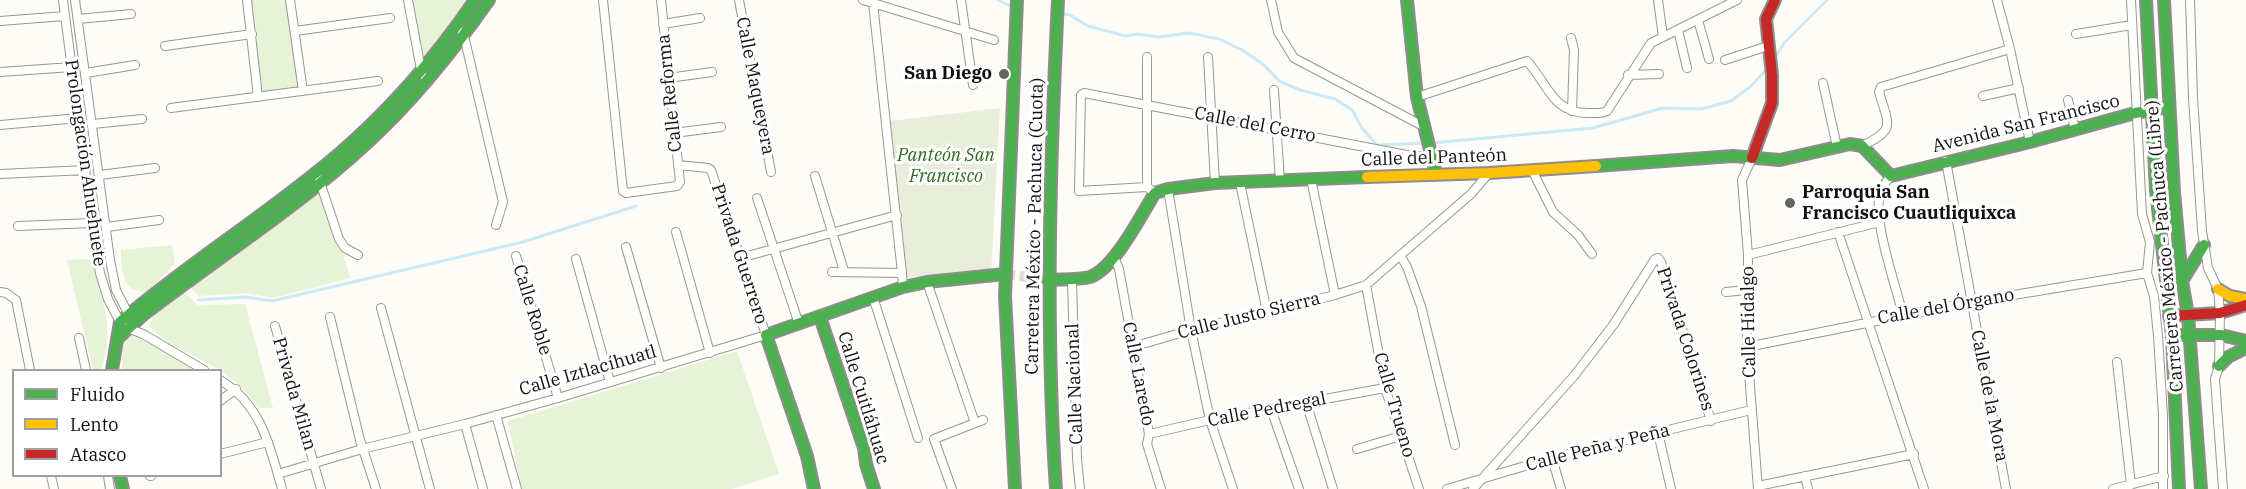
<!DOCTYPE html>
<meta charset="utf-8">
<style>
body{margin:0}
#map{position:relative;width:2246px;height:489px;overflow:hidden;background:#fdfcf7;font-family:"IBM Plex Serif",serif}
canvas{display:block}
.legend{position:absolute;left:12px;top:369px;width:210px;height:108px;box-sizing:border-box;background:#fff;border:2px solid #a0a0a0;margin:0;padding:8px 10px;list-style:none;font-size:18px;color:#111}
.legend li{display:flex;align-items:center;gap:12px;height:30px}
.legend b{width:30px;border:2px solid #a0a0a0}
</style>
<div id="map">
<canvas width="2246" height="489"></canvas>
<ul class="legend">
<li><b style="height:8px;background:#4caf50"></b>Fluido</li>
<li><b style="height:8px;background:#ffc107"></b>Lento</li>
<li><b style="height:8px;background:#c62828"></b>Atasco</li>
</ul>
</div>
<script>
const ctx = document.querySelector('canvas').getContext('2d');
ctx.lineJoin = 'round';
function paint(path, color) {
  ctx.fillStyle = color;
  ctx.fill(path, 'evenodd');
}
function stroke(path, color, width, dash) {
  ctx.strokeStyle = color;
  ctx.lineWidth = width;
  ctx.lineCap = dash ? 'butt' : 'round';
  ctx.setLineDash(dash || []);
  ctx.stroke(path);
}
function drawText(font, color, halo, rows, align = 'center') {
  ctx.font = font + ' "IBM Plex Serif",serif';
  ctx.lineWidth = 6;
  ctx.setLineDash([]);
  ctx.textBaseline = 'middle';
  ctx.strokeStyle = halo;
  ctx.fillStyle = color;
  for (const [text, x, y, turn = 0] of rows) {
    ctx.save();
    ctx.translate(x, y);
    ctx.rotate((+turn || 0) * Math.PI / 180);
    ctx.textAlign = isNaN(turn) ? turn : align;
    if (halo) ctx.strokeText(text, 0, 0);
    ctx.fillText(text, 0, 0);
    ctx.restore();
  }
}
const green = new Path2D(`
 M248,0H290L303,90L258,96Z
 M409,0H476L420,73Z
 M323,181L350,278L273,298L247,293L199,296L189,286Z
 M172,245L175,263L148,292C123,293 121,272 121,250Z
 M92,259C102,299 116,329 101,370H93L67,260Z
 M183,291L198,305L245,304L273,408H259L240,386L220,370L171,344L149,327L155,310Z
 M123,333L147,342L194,370H122Z
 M737,351L779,474L731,489H521L508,421Z`);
const cemetery = new Path2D(`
 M1000,108L991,274L904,277L900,214L890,121Z`);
const stream = new Path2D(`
 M998,0L1008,5
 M1063,14L1070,15L1088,26L1125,36L1138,34L1158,37L1189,33L1219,39L1242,50L1263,64L1279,81L1300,90L1335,99L1352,110L1362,128L1377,145L1426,143
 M1774,60L1784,43L1827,0
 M1432,143L1593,128L1663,108L1701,109L1731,101L1750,87L1768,68
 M198,300L246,297L272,301L523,242L636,206`);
const secondaryTunnel = new Path2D(`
 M1005,274L1048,280`);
const street = new Path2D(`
 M63,0L92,223L100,273L108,299L120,322L127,328L143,334L204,370
 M75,0L110,260L116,290L131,319
 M247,0L258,97
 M290,0L303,91
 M408,0L422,75
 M603,0L623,191L626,193L677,186L680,182L661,0
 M739,0L771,172
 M863,0L994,40
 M961,0L973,85
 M1271,0L1278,32L1294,58L1423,126
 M1658,0L1663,37
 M1997,0L2010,49L2030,142
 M2131,0L2142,214L2150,242L2147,273L2154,296L2158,336L2163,415V489
 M2190,0L2193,98L2202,231L2208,268L2218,289L2220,313L2219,366L2215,379L2223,489
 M873,3L902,273
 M78,19L131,14
 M1698,20L1709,59
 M0,21L65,16
 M663,24L700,18
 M1678,30L1687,68
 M295,31L390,18
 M462,32L464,36L503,202L496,225
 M2076,34L2132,25
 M1571,38L1574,50L1572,111
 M165,46L252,34
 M1208,57L1215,183
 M1725,60L1768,46
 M0,72L72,67
 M86,73L135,65
 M1628,75L1659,74
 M668,78L712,72
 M1823,83L1837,147
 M1274,90L1280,181
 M1983,96L2019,88
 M1417,97L1527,61C1548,84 1552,113 1588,113C1595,113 1601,114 1607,111L1651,43L1737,0
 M2068,100L2075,129
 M171,108L378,81
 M93,124L142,119
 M0,125L79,118
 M674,133L721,127
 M1862,146C1896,129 1889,126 1879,92L1881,87L2010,49
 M1752,158L1742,180L1748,255L1747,347L1758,489
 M1946,161L2006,489
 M1532,170L1553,212L1578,235L1592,254
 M0,174L86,170
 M100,175L155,168
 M815,176L844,271
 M1891,176C1884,183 1880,190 1879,200C1875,226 1896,287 1903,315
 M319,179L339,239L345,248L358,255
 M1311,179L1335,295
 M1240,183L1267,312
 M1147,187V57
 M1168,189L1191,330L1210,420L1233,489
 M1155,193L1147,187L1079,191L1081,95L1084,93L1412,156H1431
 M757,198L799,324
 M18,226L92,223
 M107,227L159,220
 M676,232L710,353
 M1838,232L1924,489
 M626,247L661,368
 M1400,255L1407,267L1421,306L1455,445
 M1748,255L1880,222
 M516,256L558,398
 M1114,257L1119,269L1149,434L1147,444L1161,489
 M740,258L897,215
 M576,259L610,382
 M832,272L902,273L903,287
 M1072,279L1077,459L1080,489
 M927,282L975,423
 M1366,285L1385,388L1419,489
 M0,292L6,293L16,300L30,370
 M1726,292L1747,290
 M873,297L918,438
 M381,308L430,489
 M330,317L360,440L376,489
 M275,326L321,489
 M79,338L86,370
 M1132,347L1191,330L1335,295L1366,285L1471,194L1489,173
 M1747,347L1971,302L2147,273
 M2117,362L2131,485
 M220,380C261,404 270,446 282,489
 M220,401L236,389
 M1306,402L1333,489
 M1271,409L1299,489
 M496,415L517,489
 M465,424L483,489
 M1658,433L1671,489
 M1149,434L1210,420L1385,388
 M1357,449L1401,436
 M220,454L268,442
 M1552,458L1561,489
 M278,474L362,449L465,424L558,398L766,335L711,170L708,168L678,165
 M51,476L54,489
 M108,476L110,489
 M150,476H151
 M1805,476L1808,489
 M1758,486L1914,454
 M952,489L934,439L983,420
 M1447,489L1552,458L1751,410
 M1473,489L1574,376L1614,324L1655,259L1658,258L1661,262L1711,421
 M2113,489L2164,476`);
const fast = new Path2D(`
 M1407,0L1417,97L1436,174
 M2146,0L2156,190L2172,335L2179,489
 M2164,0L2174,192L2182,281L2188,315L2201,489
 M1596,166L1733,156L1780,160L1850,144L1862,146L1891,176L2030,142L2135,113L2169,107
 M1048,280C1061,279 1078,280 1090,277C1115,268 1141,215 1155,193L1168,189L1215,183L1367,177
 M2182,281L2204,245
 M820,317L864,448L866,464L874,489
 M2172,335H2221L2246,341
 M118,338L143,315C217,258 299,206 368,142C414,100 453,51 489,0
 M2219,366L2228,357L2246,348
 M112,370L120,322C190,262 270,213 340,153C392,108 436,57 475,0
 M120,476L123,489
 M814,489L807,456L766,335L903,287L927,282L1005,274
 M1015,489L1005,296L1017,0
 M1056,489C1045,326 1050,163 1058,0`);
const slow = new Path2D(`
 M1367,177L1489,173L1596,166
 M2218,289L2230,296L2246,299`);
const jam = new Path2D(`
 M1752,158L1772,103V75L1766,19L1775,0
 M2169,316L2220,313L2246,305`);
const markers = [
 [1004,74,6,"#646362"],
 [1790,203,6,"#646362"]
];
const poiNames = [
 ["San Diego",992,74],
 ["Parroquia San",1802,193,"left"],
 ["Francisco Cuautliquixca",1802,214,"left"]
];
const streetNames = [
 ["Calle Maqueyera",755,86,79],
 ["Calle Reforma",670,93,-96],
 ["Avenida San Francisco",2026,124,-14],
 ["Calle del Cerro",1255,125,11],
 ["Calle del Panteón",1434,158,-2],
 ["Prolongación Ahuehuete",85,163,82],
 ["Carretera México - Pachuca (Cuota)",1035,226,-89],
 ["Carretera México - Pachuca (Libre)",2165,246,-95],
 ["Privada Guerrero",739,254,72],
 ["Calle del Órgano",1946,307,-10],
 ["Calle Roble",532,310,73],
 ["Calle Justo Sierra",1249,316,-14],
 ["Calle Hidalgo",1749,322,-91],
 ["Privada Colorines",1685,339,72],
 ["Calle Iztlacíhuatl",588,371,-16],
 ["Calle Laredo",1138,374,79],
 ["Calle Nacional",1075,384,-92],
 ["Privada Milan",294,394,74],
 ["Calle de la Mora",1989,396,79],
 ["Calle Cuitláhuac",863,398,73],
 ["Calle Trueno",1394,405,74],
 ["Calle Pedregal",1267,410,-11],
 ["Calle Peña y Peña",1598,448,-14]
];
const parkNames = [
 ["Panteón San",946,156],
 ["Francisco",946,177]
];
paint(green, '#e7f3d7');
paint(cemetery, '#e9eedb');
stroke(stream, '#cde8f7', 3);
stroke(secondaryTunnel, '#dad9d4', 10, [10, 5]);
stroke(street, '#979795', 10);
stroke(fast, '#8e8d8b', 14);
stroke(slow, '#8e8d8b', 14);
stroke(jam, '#8e8d8b', 14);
stroke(street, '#fffffe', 8);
stroke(fast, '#4caf50', 10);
stroke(slow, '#ffc107', 10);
stroke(jam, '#c62828', 10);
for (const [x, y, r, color] of markers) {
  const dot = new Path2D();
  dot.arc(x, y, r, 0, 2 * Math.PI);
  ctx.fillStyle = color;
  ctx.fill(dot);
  stroke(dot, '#fff', 2);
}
drawText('bold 18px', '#111', '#fff', poiNames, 'right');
drawText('18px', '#111', '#fff', streetNames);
drawText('italic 18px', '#2f6b1f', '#fff', parkNames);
</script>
